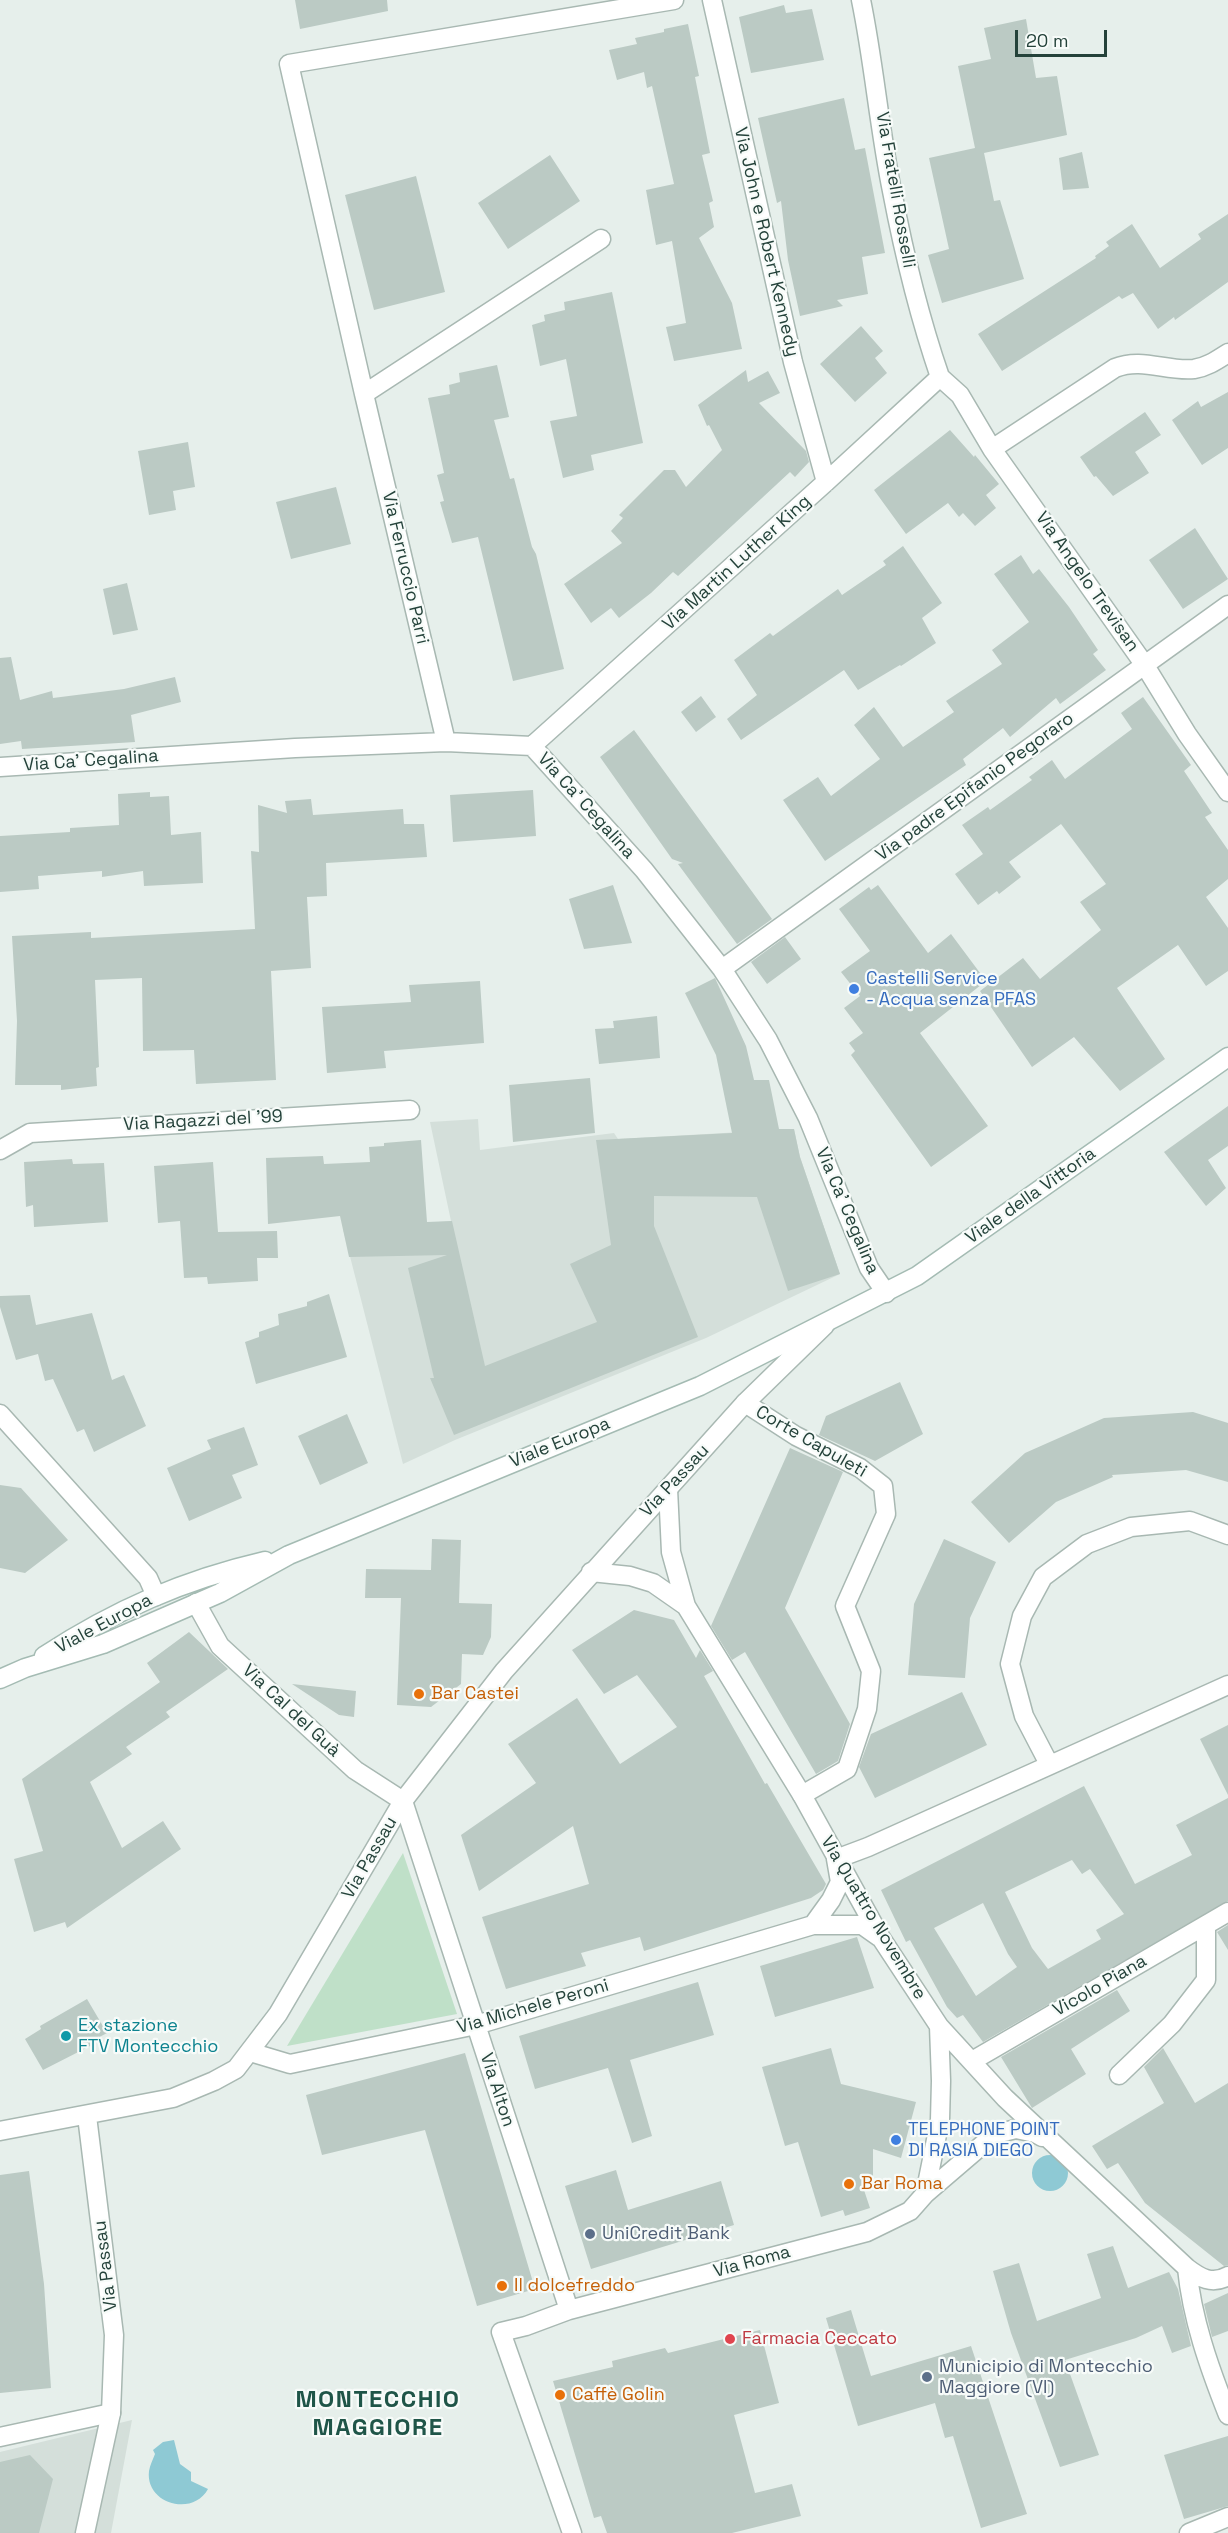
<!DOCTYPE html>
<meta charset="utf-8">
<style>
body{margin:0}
#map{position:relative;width:1228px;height:2533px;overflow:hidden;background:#e6efeb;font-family:"Space Grotesk",sans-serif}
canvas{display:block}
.scale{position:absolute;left:1015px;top:30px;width:92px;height:27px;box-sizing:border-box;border:3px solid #24423a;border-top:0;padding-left:8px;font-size:18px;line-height:21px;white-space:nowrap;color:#24423a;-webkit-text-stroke:4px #f7fbf9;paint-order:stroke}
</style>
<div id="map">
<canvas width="1228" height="2533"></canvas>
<div class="scale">20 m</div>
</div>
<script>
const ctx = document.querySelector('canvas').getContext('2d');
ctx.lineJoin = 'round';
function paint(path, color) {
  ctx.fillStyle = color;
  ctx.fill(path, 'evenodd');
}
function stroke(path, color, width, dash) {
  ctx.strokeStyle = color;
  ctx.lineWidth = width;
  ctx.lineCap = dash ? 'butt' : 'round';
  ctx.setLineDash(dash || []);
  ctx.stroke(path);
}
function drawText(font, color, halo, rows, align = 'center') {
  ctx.font = font + ' "Space Grotesk",sans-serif';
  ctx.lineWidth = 4.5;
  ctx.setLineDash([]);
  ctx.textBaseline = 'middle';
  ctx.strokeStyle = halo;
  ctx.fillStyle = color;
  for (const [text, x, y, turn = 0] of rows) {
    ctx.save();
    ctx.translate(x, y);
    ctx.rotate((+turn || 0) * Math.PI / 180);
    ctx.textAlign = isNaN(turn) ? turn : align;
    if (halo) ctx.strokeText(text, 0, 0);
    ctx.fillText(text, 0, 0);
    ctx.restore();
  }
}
const built = new Path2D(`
 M478,1119L480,1150L614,1133L618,1139L794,1129L800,1157L840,1274L706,1338L455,1440L403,1464L343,1229L451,1221L430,1122Z
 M132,2420L111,2533H0V2452Z`);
const green = new Path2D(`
 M403,1853L457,2014L287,2046Z`);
const water = new Path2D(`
 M1032 2173a18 18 0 1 1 36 0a18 18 0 1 1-36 0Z
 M174,2440L180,2464L191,2472V2481L208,2489C193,2517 145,2504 149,2471C150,2465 153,2459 155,2454L153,2450L163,2442Z`);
const building = new Path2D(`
 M295,0H387L388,11L300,29Z
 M784,5L786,13L812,9L824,60L751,73L739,17Z
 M1026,19L1036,78L1057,76L1067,135L984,153L994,201L1000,200L1024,279L942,303L928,255L949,249L929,158L975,148L958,66L991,59L984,28Z
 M688,24L699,76L695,77L710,153L702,155L713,201L709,203L714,227L699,238L732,303L742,349L674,361L666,327L686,323L672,241L656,245L646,190L674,184L652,86L647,88L644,72L617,80L609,50L637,44L635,38L664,32V29Z
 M844,98L855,150L865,148L885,253L862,257L868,294L837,300L843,306L800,316L788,260L781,201L777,203L758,118Z
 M1082,152L1089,188L1063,190L1059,158Z
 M550,155L580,201L508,249L478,203Z
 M416,176L445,292L374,310L345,195Z
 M1228,214V282L1175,320L1174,317L1158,329L1133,293L1122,299L1119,296L1002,371L978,334L1096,258L1095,256L1109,246L1106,242L1132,224L1160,268L1201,239L1198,234Z
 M612,292L643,443L591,455L594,470L563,478L550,421L577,416L566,359L540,366L532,325L545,321L544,315L565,310L564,302Z
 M861,326L883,351L875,358L887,373L855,402L820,364Z
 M497,365L509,417L494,420L510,479L514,478L532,547L536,554L564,669L513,681L478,537L452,543L440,502L444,501L437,475L444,473L428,398L450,394L449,385L460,382L459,373Z
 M746,370L748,382L768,371L780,393L759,403L806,451L809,462L795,477L790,472L678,576L673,572L651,593L619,618L611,608L591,623L564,584L622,543L611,531L623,518L619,515L664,470H675L686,487L722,450L709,425L707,426L698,405Z
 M1228,392V448L1202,465L1172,420L1198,401L1201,407Z
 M1145,412L1161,435L1135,452L1149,473L1113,496L1096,476L1094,477L1080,457Z
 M950,430L974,457L975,455L999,484L986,495L996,508L975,526L963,513L959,517L948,503L906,534L874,490Z
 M188,442L195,487L173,491L176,510L149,515L138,451Z
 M336,487L351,544L291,559L276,502Z
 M1195,528L1228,579L1183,609L1149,560Z
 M903,546L942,603L922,618L936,643L901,666L900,665L858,690L844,670L741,740L727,719L757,695L734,660L770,633L773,636L838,589L842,595L886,565L883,561Z
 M1021,555L1033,574L1039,569L1069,607L1098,650L1093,654L1106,670L1060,704L1056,698L1010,737L1003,728L963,759L966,765L825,861L783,800L818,777L831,796L880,759L854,725L874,707L903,747L954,712L946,701L1002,664L992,650L1029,622L994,574Z
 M127,583L138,630L113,635L103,589Z
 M11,657L20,700L52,691L53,698L124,689L175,677L181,702L131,715L135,742L22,749L21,741L0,744V658Z
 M701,696L716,717L696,732L681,712Z
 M1143,697L1191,765L1184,771L1212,813L1205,817L1228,850V879L1206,897L1228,928V971L1206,986L1178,945L1117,988L1165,1059L1120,1091L1074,1037L1032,1067L980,991L1023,958L1040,979L1101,930L1080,902L1106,884L1061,824L1009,862L1021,877L999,894L997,891L978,905L955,874L983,854L962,825L988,807L990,810L1032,780L1029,777L1052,760L1065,779L1132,729L1121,713Z
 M634,730L772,919L737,944L678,864L683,863L672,859L600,757Z
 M533,790L536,836L453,842L450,795Z
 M150,792V797L169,796L171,835L201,832L203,883L144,886L143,871L102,877V871L38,876L39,889L0,892V836L70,832V828L119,825L118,794Z
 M311,799L313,815L403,809L404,824H424L427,857L326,863L327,896L307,897L311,968L271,971L276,1080L196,1084L194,1050L143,1051L142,978L95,980L99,1067L96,1068L97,1086L61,1090V1085H15L17,1021L12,936L91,932V938L255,929L251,851L259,852L258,805L287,813L285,801Z
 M613,885L632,943L584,949L569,899Z
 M878,885L928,953L951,934L986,981L920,1033L988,1126L931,1167L851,1055L855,1051L849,1043L863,1033L844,1008L860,996L841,972L870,951L839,909L869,887L871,890Z
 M785,937L801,959L767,984L751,962Z
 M715,978L746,1046L754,1080H769L779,1129H794L800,1157L840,1274L788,1291L757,1197L654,1196V1226L698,1337L454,1435L430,1378H434L408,1268L447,1255L349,1257L340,1216L268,1224L266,1158L323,1156L324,1164L370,1162L369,1147L384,1146V1143L421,1140L427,1222L452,1221L485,1366L597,1322L570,1264L611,1245L596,1140L732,1133L716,1055L685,993Z
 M480,981L484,1043L384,1051L386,1068L327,1073L322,1007L411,1002L409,985Z
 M657,1016L660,1058L599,1064L595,1029L614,1028L613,1021Z
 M590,1078L595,1133L513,1142L509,1085Z
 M1228,1106V1146L1208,1160L1226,1188L1206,1206L1164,1152Z
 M72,1159L73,1164L104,1163L108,1222L34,1227L33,1205L26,1207L24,1162Z
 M213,1162L218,1232L277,1231L278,1258H257L258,1281L208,1284L207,1277L184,1278L180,1221L158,1223L154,1166Z
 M329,1294L347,1357L256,1384L245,1342L259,1337V1332L279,1325L278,1314L307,1306V1302Z
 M30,1295L36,1325L92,1313L112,1380L124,1375L146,1426L94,1452L84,1429L77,1432L53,1379L45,1381L38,1354L16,1360L0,1307V1296Z
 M900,1382L923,1434L875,1461L819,1435L826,1416Z
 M1193,1412L1228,1423V1482L1186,1470L1112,1475L1113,1477L1056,1502L1009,1543L971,1502L1025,1453L1104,1418Z
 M347,1414L368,1463L320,1485L298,1436Z
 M244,1427L258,1465L232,1475L242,1498L189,1521L167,1468L211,1449L207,1440Z
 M790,1448L843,1472L785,1608L850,1724L838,1761L816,1774L745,1652L732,1660L711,1626Z
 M0,1485L21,1488L68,1540L25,1573L0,1568Z
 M432,1539L461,1540L459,1603L492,1604L491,1637L483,1655L462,1654L461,1684L431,1707L397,1705L401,1598H365L366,1569L431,1570Z
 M944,1539L996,1562L970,1618L965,1678L908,1675L914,1604Z
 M634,1610L674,1620L696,1658L700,1650L713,1671L704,1676L765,1784L767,1783L826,1884L823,1890L811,1898L644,1951L640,1937L581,1953L586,1966L506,1989L482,1917L589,1884L573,1826L479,1891L461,1835L536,1783L508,1744L577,1698L620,1764L677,1727L637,1675L604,1694L572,1650Z
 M189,1632L228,1669L166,1712L170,1717L126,1747L132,1754L90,1782L122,1848L163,1821L181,1849L67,1928L65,1922L34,1932L14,1859L43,1851L22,1779L160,1682L147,1663Z
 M292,1684L356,1691L354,1717L339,1715Z
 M962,1692L987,1745L875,1798L859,1767L871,1734Z
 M1228,1725V1795L1200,1739Z
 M1084,1786L1135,1884L1192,1855L1176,1825L1228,1798V1901L983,2042L963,2015L957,2018L947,2007L910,1940L906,1942L881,1890ZM1072,1860L1082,1874L1090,1869L1124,1914L1096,1930L1101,1939L1048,1969L1032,1948L1005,1892ZM983,1903L1008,1954L1017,1967L976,1996L934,1928Z
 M1228,1925V1950L1217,1932Z
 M857,1937L874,1988L775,2017L760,1966Z
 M698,1982L714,2035L630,2060L652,2136L632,2143L608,2068L535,2089L519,2036Z
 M1117,1990L1130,2011L1071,2049L1086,2074L1032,2108L1001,2057Z
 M87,1999L107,2033L92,2041L94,2044L43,2070L25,2039L41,2029L40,2026Z
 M831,2048L841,2084L916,2102L901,2158L873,2149V2187L864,2190L870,2208L845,2216L843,2210L821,2217L798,2142L785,2146L762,2067Z
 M1163,2048L1195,2103L1228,2083V2265L1224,2266L1145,2203L1118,2163L1107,2169L1092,2146L1164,2103L1144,2067Z
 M465,2053L535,2289L477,2306L425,2130L322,2155L306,2095Z
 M616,2170L628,2210L721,2181L734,2225L591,2269L565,2186Z
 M29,2171L44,2284L51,2388L0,2393V2175Z
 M1113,2246L1128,2288L1169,2272L1178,2289L1191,2346L1172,2353L1162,2326L1136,2338L1065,2360L1099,2455L1060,2467L1011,2333L993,2271L1019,2263L1037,2321L1101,2298L1087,2254Z
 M1228,2293V2331L1212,2337L1204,2304Z
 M851,2310L871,2376L971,2346L1027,2514L981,2528L953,2436L945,2438L935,2403L858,2426L826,2318Z
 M760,2330L779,2403L734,2415L755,2493L792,2484L801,2516L732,2533H607L601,2516L594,2518L553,2381L613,2367L612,2361L665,2348L668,2353Z
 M1228,2436V2506L1184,2519L1164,2455Z
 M30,2455L53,2479L39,2533H0V2462Z`);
const pedestrian = new Path2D(`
 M745,1403L796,1436L860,1468L883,1486L886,1514L845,1606L871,1671L867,1709L847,1769L802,1795`);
const minor = new Path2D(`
 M712,0L793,362L826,482
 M861,0C874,63 879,127 892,191C904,254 919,316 940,377
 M940,377L960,395L992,449L1144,664L1187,734L1228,792
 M364,394L289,64L674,0
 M992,449L1115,368C1142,357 1167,372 1194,369C1207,367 1217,360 1228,353
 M446,742L364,394L601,239
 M532,746L826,482L940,377
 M0,767L295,748L446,742L532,746L644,870L722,969L768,1040L808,1118L869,1268L886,1293
 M722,969L1228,605
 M0,1150L30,1133L410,1110
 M0,1414L148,1578L156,1596
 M668,1489L671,1552L686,1606L802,1795L881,1938L939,2026L1005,2098L1187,2268C1200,2278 1212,2285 1228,2276
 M591,1572L630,1576L653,1583L686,1606
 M196,1603L220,1646L355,1770L403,1801L569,2310
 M1049,1764L1024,1716L1010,1664L1022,1616L1043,1577L1087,1544L1131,1527L1190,1521L1228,1535
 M813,1925L831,1900L840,1882L836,1859L868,1847L1228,1685
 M250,2052L290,2064L476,2025L813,1925H862L879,1937
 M972,2061L1228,1912
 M1119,2075L1172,2024L1206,1980V1925
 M925,2194L940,2120L941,2081L939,2026
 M1187,2268C1192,2319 1209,2367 1228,2415
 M0,2437L111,2413
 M572,2533L501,2332L526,2326L569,2310L867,2232L910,2211L925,2194L995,2134L1016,2129L1035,2133L1042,2137
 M1189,2533L1228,2517`);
const tertiary = new Path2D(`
 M0,2131L173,2098L214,2081L236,2069L278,2014L403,1801L504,1671L745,1403L825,1325
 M85,2533L111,2413L114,2335L87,2116`);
const secondary = new Path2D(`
 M44,1656C115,1610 183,1580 265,1561
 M0,1679L25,1668L103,1644L220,1593L289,1555L700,1386L917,1276L1228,1057`);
const markers = [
 [854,989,6,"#3f7fe0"],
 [419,1694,6,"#e8710a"],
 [66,2036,6,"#0f9aa8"],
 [896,2140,6,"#3f7fe0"],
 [849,2184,6,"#e8710a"],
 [590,2234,6,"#5c6f8a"],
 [502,2286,6,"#e8710a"],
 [730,2339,6,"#e0444e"],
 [927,2377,6,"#5c6f8a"],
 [560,2395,6,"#e8710a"]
];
const streetNames = [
 ["Via Fratelli Rosselli",895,190,80],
 ["Via John e Robert Kennedy",766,242,77],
 ["Via Martin Luther King",737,563,-42],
 ["Via Ferruccio Parri",405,568,77],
 ["Via Angelo Trevisan",1087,582,55],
 ["Via Ca' Cegalina",91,761,-4],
 ["Via padre Epifanio Pegoraro",975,787,-36],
 ["Via Ca' Cegalina",586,806,48],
 ["Via Ragazzi del '99",203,1121,-3],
 ["Viale della Vittoria",1031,1196,-35],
 ["Via Ca' Cegalina",847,1211,67],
 ["Corte Capuleti",811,1442,30],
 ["Viale Europa",560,1443,-22],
 ["Via Passau",675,1481,-47],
 ["Viale Europa",104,1624,-28],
 ["Via Cal del Guà",291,1711,43],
 ["Via Passau",370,1858,-60],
 ["Via Quattro Novembre",873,1918,59],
 ["Vicolo Piana",1100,1986,-30],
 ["Via Michele Peroni",533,2007,-16],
 ["Via Alton",497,2090,72],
 ["Via Roma",752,2262,-15],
 ["Via Passau",106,2266,-97]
];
const shopNames = [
 ["Castelli Service",866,979],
 ["- Acqua senza PFAS",866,1000],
 ["TELEPHONE POINT",908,2130],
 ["DI RASIA DIEGO",908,2151]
];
const foodNames = [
 ["Bar Castei",431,1694],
 ["Bar Roma",861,2184],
 ["Il dolcefreddo",514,2286],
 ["Caffè Golin",572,2395]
];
const cultureNames = [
 ["Ex stazione",78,2026],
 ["FTV Montecchio",78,2047]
];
const serviceNames = [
 ["UniCredit Bank",602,2234],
 ["Municipio di Montecchio",939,2367],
 ["Maggiore (VI)",939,2388]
];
const healthNames = [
 ["Farmacia Ceccato",742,2339]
];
const districtNames = [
 ["MONTECCHIO",378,2400],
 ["MAGGIORE",378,2428]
];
paint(built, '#d4dfda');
paint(green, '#bfe0c8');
paint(water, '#8ec9d4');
paint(building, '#bbcac4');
stroke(pedestrian, '#a8b8b2', 21);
stroke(minor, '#a8b8b2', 21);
stroke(tertiary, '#a8b8b2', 21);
stroke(secondary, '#a4bbb3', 21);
stroke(pedestrian, '#fff', 18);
stroke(minor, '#fff', 18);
stroke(tertiary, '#fff', 18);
stroke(secondary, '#fff', 18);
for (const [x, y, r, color] of markers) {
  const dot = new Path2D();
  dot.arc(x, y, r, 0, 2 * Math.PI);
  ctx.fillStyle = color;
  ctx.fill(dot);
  stroke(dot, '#f7fbf9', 2);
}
drawText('18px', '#24423a', '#f7fbf9', streetNames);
drawText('18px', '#366cbe', '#f7fbf9', shopNames, 'left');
drawText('18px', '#c56008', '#f7fbf9', foodNames, 'left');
drawText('18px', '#0d838f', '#f7fbf9', cultureNames, 'left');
drawText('18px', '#4e5e75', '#f7fbf9', serviceNames, 'left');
drawText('18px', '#be3a42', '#f7fbf9', healthNames, 'left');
ctx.letterSpacing = '1.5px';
drawText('bold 24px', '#1f5548', '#f7fbf9', districtNames);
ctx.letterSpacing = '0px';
</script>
